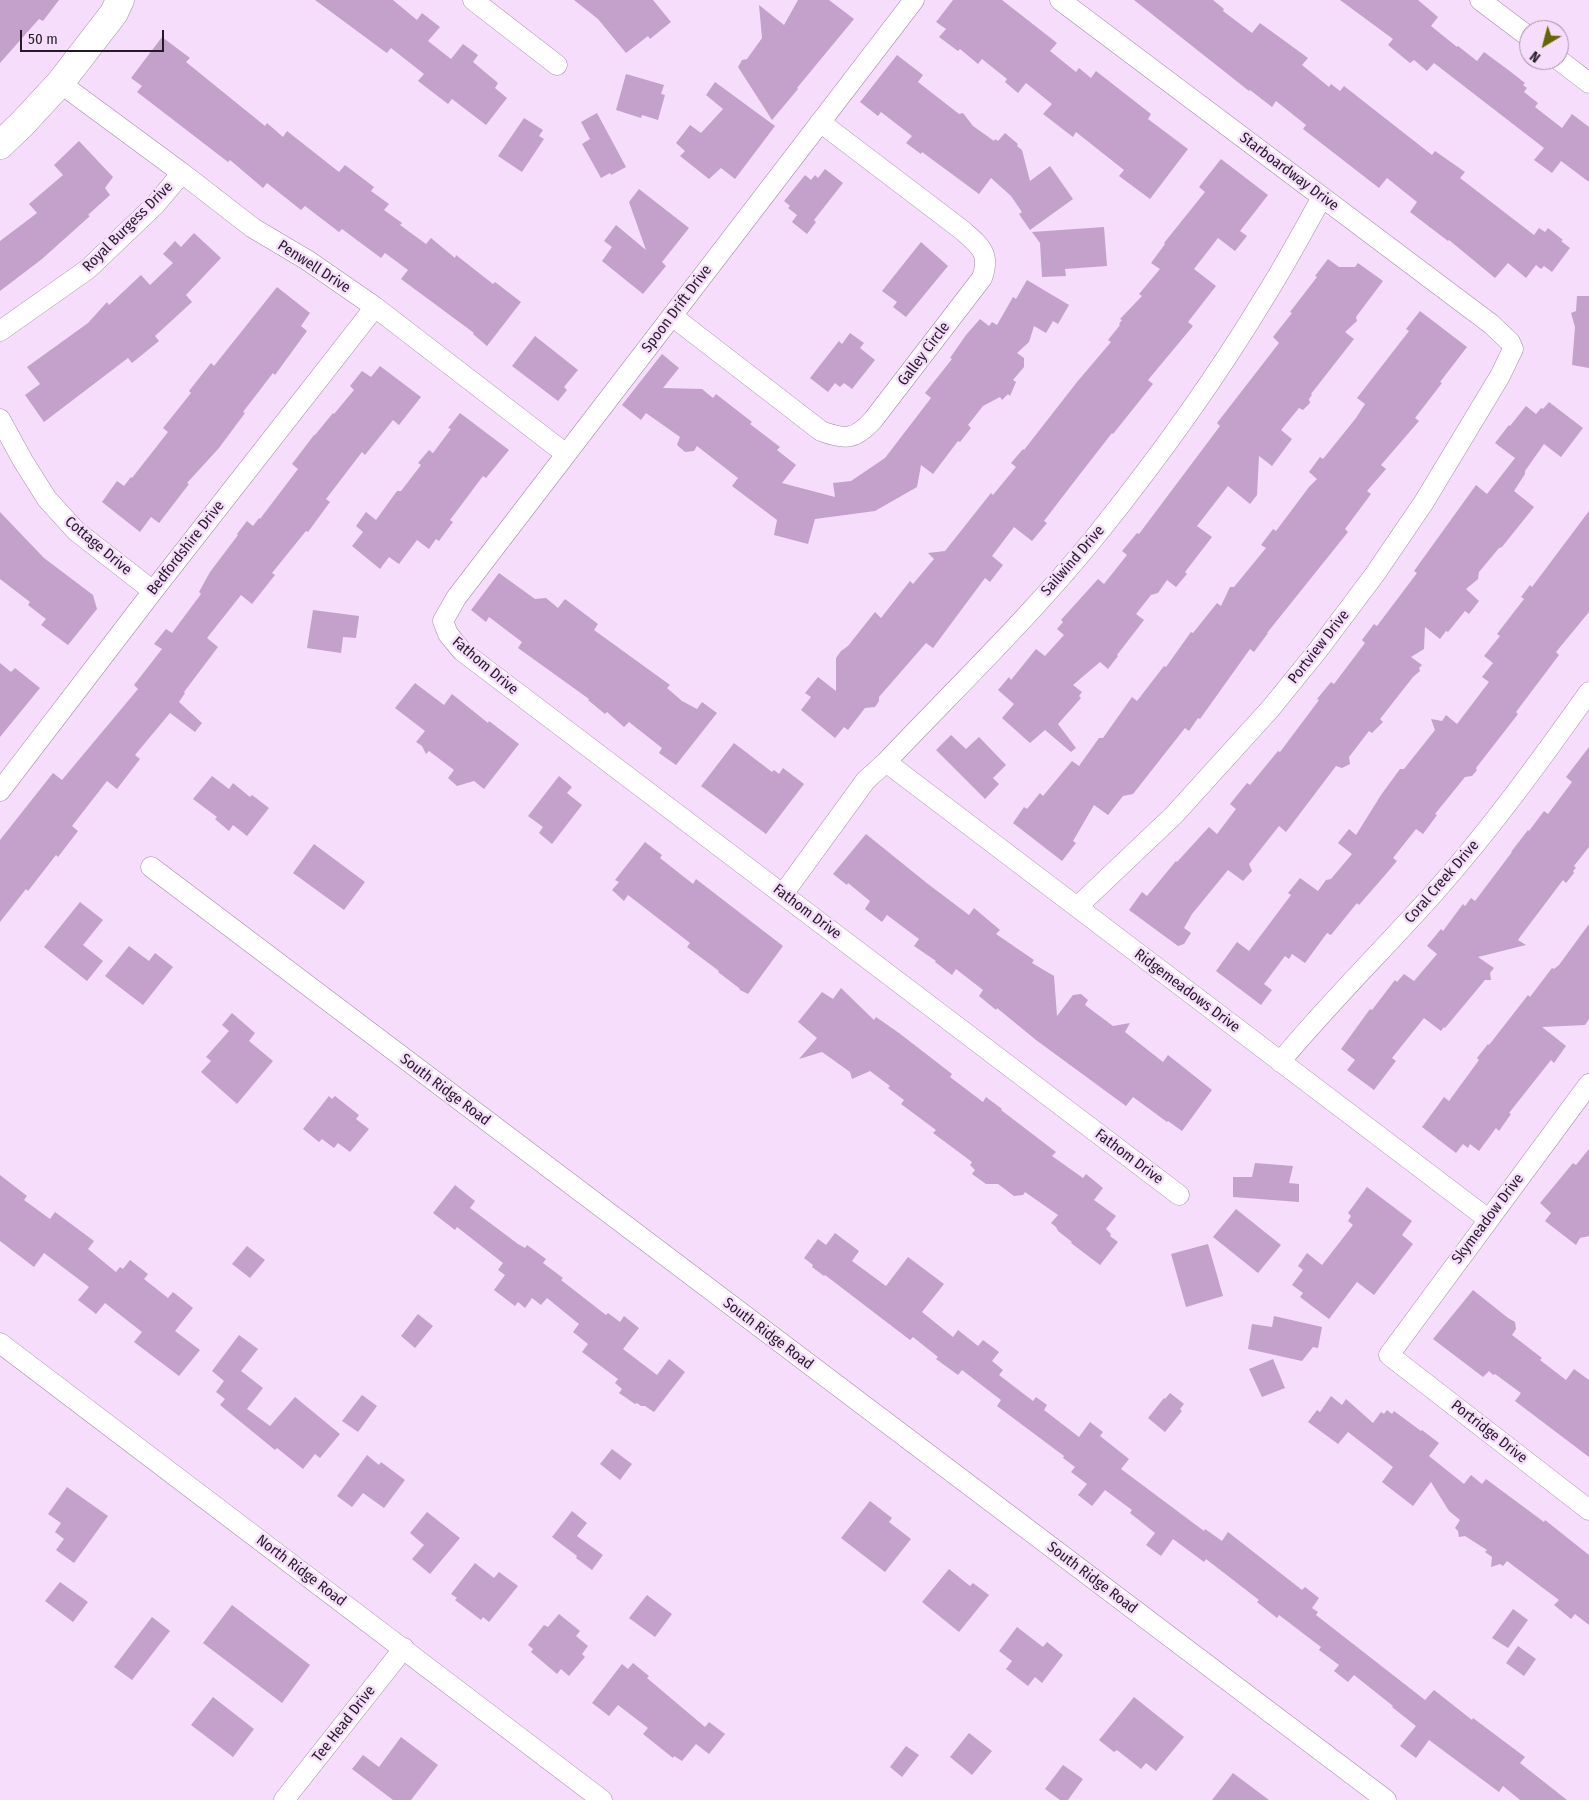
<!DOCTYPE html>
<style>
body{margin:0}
#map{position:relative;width:1589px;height:1800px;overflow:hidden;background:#f6ddfc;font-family:"Fira Sans Condensed",sans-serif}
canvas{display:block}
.north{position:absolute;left:1519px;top:20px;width:50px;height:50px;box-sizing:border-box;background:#f6ddfc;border:1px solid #a28fa6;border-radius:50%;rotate:217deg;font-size:14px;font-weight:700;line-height:20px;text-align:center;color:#241b26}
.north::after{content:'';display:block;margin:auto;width:18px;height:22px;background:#646702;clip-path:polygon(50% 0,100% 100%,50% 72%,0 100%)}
.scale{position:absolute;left:20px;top:30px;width:144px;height:22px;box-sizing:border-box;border:2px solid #241b26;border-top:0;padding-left:6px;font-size:15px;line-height:18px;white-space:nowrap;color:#241b26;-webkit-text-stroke:4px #f6ddfc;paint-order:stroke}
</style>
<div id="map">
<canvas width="1589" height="1800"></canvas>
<div class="north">N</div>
<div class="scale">50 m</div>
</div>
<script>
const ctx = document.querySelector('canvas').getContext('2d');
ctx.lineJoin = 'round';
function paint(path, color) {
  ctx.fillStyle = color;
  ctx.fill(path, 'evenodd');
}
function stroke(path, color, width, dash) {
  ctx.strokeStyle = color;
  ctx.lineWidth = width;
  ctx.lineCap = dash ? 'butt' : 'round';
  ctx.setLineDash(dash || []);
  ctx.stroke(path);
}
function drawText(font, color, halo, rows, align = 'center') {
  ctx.font = font + ' "Fira Sans Condensed",sans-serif';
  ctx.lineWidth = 5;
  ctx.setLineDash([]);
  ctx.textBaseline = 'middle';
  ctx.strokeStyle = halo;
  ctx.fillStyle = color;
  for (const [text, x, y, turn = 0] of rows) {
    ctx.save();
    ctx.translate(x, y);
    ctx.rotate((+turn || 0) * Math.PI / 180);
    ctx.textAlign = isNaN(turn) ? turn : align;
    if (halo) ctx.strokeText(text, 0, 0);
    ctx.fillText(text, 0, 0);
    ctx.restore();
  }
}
const building = new Path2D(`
 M0,0H59L43,21L39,19L0,63Z
 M315,0H393L417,20L422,13L440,27L428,41L451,59L463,44L478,55L473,62L498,83L495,88L507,98L486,125L452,99L448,104L418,81L424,74L391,48L387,53L384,51Z
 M574,0H653L671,22L650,39L648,36L626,53L598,19Z
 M798,0H829L854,19L797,88L798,89L772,120L738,67L742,60L747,59L762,38L759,5L784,25Z
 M953,0H1002L1057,43L1050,51L1076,72L1079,68L1091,78L1096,71L1151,114L1148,119L1188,149L1150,199L1119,176L1124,170L1076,132L1073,137L1043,114L1052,104L1026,83L1018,93L1005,82L1007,79L982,59L978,64L960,49L958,51L939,37L946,29L936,22Z
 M1134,0H1213L1224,9L1223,11L1252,33L1260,23L1308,58L1302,65L1329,87L1331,84L1340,91L1344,86L1432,155L1435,151L1465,172L1460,178L1534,235L1539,228L1545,232L1548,228L1563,240L1561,241L1570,248L1552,272L1544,266L1541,269L1536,265L1526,278L1508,263L1495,278L1449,240L1448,241L1410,212L1417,202L1387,178L1379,188L1303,129L1306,125L1276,101L1272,107L1250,90L1249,91Z
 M1340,0H1418L1438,17L1431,26L1457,47L1458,46L1477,61L1484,52L1511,72L1525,83L1523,85L1527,88L1524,92L1538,103L1535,107L1562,128L1572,114L1589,127V182L1561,161L1552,173L1534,160L1544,148L1434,63L1427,71L1414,60L1410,63L1388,45L1393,39Z
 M162,37L190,58L186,62L265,126L267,123L283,137L287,131L339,172L345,165L374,187L371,191L389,204L384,210L402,223L400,225L426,244L431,238L455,258L456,255L493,284L495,282L521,302L487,346L473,334L474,333L401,279L408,270L385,253L381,258L342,229L339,232L305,206L301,210L267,183L263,188L230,160L228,162L137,92L142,86L131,78Z
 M897,55L923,75L918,82L959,114L963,113L973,126L994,141L995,139L998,141L1005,133L1018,144L1017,146L1022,150L1030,181L1050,166L1073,199L1030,230L1019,214L1022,212L1011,196L991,178L979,194L922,152L921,154L906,143L912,136L881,112L878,116L860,102Z
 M626,74L664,85L661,94L665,95L658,120L642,115L641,118L616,110Z
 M715,82L775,126L735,179L721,168L709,179L680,156L685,151L676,143L690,125L701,133L723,109L706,95Z
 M597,113L626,167L611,175L610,173L601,178L582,144L590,139L581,122Z
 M524,118L543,130L539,136L544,139L522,172L498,156Z
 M79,141L113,177L105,188L110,195L88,215L90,216L42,259L0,291V241L37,213L29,204L63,175L54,165Z
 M1221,159L1268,195L1240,231L1247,236L1235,251L1218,238L1194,269L1216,286L1188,322L1193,326L1148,380L1153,384L1113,434L1112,433L1070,487L1044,521L1047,523L1032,541L1014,527L992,556L1003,565L990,582L985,578L933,648L926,643L879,697V701L875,707L865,708L848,730L844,727L835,738L801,710L811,697L805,693L818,677L836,691V658L841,651L848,646L875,612L881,618L910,581L913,584L934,559L928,553L945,551L991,493L993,495L1016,467L1011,463L1023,449L1024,450L1077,382L1111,342L1108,340L1120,325L1119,324L1122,320L1120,319L1142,296L1139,294L1160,269L1151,263L1165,244L1164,243L1205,192L1199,187Z
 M825,169L843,183L814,220L816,222L807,234L792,222L797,215L788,208L790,206L784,201L805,175L811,180L815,175L818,178Z
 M639,189L689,228L662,262L666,266L643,294L602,261L612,247L604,241L616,225L646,250L629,202Z
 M1104,227L1107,266L1065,269L1066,276L1042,277L1040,243L1032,232Z
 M194,233L221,258L186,295L192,302L155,336L159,341L132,363L128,358L44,422L25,395L40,384L27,367L88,323L107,302L109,305L141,275L150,285L173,263L163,254L175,241L181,247Z
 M921,242L948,266L906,317L893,307L897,302L882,291Z
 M1328,259L1339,267H1355L1358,263L1383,281L1356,317L1357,321L1345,332L1354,339L1311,394L1312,395L1309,399L1310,403L1303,410L1299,408L1281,430L1292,439L1272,466L1259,456L1257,495L1250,504L1228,486L1197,526L1212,537L1185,572L1187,574L1176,587L1167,580L1158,593L1151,595L1136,614L1144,620L1117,655L1118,656L1108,669L1100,662L1073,685L1082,692L1079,696L1081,698L1058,724L1076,748L1071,752L1045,730L1030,743L1002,718L1014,704L998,690L1009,677L1011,680L1036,649L1045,656L1064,635L1057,629L1063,622L1061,620L1098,579L1104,584L1127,555L1122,551L1137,533L1139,534L1220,426L1217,423L1279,343L1273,337L1292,313L1290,312L1317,277L1315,276Z
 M1027,280L1069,305L1058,324L1053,321L1046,333L1034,326L1029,342L1017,353L1024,358V367L1013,380L1016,382L1010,396L1008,394L1002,400L1000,397L983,406L968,425L971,428L960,442L958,441L933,474L921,465L917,487L875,511L815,519L808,544L774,535L777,520L732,486L738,478L697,446L694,451L685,452L677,445L680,437L646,413L641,420L622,405L662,354L679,368L663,388L702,389L713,398L716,394L752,422L750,424L780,447L777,450L796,465L782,483L835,497L833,483L851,481L885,458L931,398L925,393L952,359L950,358L966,335L980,319L989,326L992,322L997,325L1013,297L1016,299Z
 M277,287L310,313L301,326L307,331L275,375L273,373L243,412L245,413L219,448L187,483L189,484L159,523L151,517L140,532L102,502L117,481L124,486L131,477L132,478L168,432L163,428L191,393L189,391L211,363L214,366Z
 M1577,296H1589V368L1572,365L1575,327L1571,313L1576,311Z
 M1420,311L1467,347L1440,382L1442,383L1415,418L1419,421L1381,465L1386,469L1367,491L1371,494L1345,529L1348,532L1267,633H1268L1254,652L1250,649L1200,719L1198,718L1189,731L1185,728L1133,794L1123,796L1108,815L1094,805L1073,841L1076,843L1062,861L1013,823L1024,807L1027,809L1040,793L1043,796L1072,761L1079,766L1099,738H1103L1132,697L1137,701L1164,666L1166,667L1191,632L1193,633L1217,603L1221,606L1230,587H1234L1266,548L1261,545L1273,529L1276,531L1309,487L1317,479L1309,472L1320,457L1323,459L1356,418L1365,404L1357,398L1409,331L1406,329Z
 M850,333L864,343L860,348L875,360L852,389L844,383L840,387L835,383L828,392L810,378L839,341L842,344Z
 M535,336L578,370L564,387L567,390L558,401L512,366Z
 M380,366L421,397L399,425L393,420L365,455L362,452L326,499L330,502L308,532L306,531L272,573L275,575L252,604L241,595L207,638L218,647L184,692L185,693L179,702L202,723L195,732L170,713L135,755L140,759L117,789L107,781L72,826L78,831L58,857L56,855L28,891L26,889L0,922V840L53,773L62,780L138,689L134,685L162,649L154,644L166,629L172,633L201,594L199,592L210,572L238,535L237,534L247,521L253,526L259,518L260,519L298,469L292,464L314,435H315L333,413L334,414L354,390L350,386L362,371L371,377Z
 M1549,402L1583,428L1561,457L1544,444L1525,471V474L1514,491L1534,507L1502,547L1499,548L1479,572L1478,579L1466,589L1479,601L1469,614L1465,611L1448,632L1446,631L1440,639L1425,627L1424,649L1411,657L1422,665L1419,668L1420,671L1413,677L1380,719L1383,722L1372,733L1369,731L1349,757L1350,764L1342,768L1336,766L1286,832L1279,826L1249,864L1252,871L1243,881L1228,870L1192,914L1184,928L1191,933L1184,944L1178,946L1129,910L1142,892L1147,896L1176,861L1177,862L1209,827L1217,834L1236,809L1230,804L1247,783L1250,785L1278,751L1280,752L1319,700L1317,699L1331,682L1334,684L1365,643L1362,640L1374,624L1377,626L1417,573L1414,571L1476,485L1487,494L1515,458L1495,443L1509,425L1510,426L1526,406L1536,414L1541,408L1543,409Z
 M460,413L509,450L486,478L483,476L450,520L453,522L439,541L436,539L429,549L417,540L399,564L389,557L380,569L352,546L363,532L356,526L366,512L376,520L397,491H401L421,465L418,463L429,450L433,453L451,429L448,428Z
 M1589,511V612L1556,652L1559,655L1516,712L1518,714L1476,768L1477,770L1472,776L1465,777L1435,814L1437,815L1423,834L1416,829L1393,858L1397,861L1386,874L1359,905L1357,903L1331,935L1327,933L1305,963L1292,954L1289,959L1285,956L1264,984L1272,990L1261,1005L1216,971L1237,942L1249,951L1291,895L1288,893L1300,878L1318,891L1326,880L1331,879L1352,854L1338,843L1349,829L1356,835L1381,795L1400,769H1404L1435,730L1431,719L1442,721L1446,715L1457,724L1489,682L1482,677L1493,663L1484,656L1500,636L1497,634L1524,599L1521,597L1530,585L1532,587Z
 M0,512L44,558L93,595L97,609L68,645L41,625L46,619L28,605L30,602L0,579Z
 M499,573L535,599L546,598L558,608L565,599L598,624L594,630L670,685L667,688L682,701L697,709L702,702L717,713L676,765L659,753L662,748L629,722L624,727L607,712L605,714L588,700L589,699L518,648L522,642L489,617L486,622L471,610Z
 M313,610L359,616L356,638L343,637L341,653L307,648Z
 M0,663L11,672L15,668L40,688L0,737Z
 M415,683L444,705L452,694L488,723L489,721L519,744L484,789L474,781L457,786L448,778L454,770L429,751L426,754L422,746L416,742L425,731L395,708Z
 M951,735L966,749L979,737L1006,765L993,778L999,784L985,799L936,750Z
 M734,743L772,772L774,770L779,774L783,768L804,784L766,834L701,786Z
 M1589,747V847L1574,866L1576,868L1573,871L1574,873L1566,883L1563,880L1520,937L1518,940L1526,945L1478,957L1494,968L1490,973L1491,980H1485L1445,1028L1444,1027L1441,1031L1424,1018L1392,1058L1396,1061L1374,1090L1347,1070L1355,1060L1341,1049L1370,1009L1372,1010L1395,980L1397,982L1404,974L1414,981L1437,954L1427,946L1441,929L1443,931L1463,904L1465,906L1471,898L1475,901L1512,852H1511L1528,830L1529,831L1544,811L1548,814L1572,782L1566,777Z
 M212,776L229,789L233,783L250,797L252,795L269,808L247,836L233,825L229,831L215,819L217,817L193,799Z
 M559,776L572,787L567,793L582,805L552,844L539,833L543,827L528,816Z
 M866,834L928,884L969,915L974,908L1000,930L996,934L1034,960L1032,963L1054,976L1057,1016L1073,995L1081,994L1088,1000L1085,1005L1113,1026L1130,1023L1125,1032L1163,1062L1168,1055L1212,1090L1182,1131L1168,1121L1167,1122L1133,1097L1126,1106L1036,1040L997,1008L996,1010L979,996L983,990L956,969L952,975L935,962L936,961L914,946L919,939L887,915L882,922L865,909L870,901L848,883L847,885L833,874Z
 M645,842L662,855L660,858L693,884L696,879L783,946L748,994L740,990L739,988L718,972L719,971L687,947L690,943L628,895L624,901L612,890L619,882L615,880Z
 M314,844L365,882L344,910L293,873Z
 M80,902L103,920L83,945L103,961L87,981L44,947Z
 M1589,924V1019L1585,1025L1542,1027L1566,1046L1554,1063L1551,1060L1509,1113L1511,1114L1499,1131L1496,1128L1479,1151L1470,1144L1468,1148L1463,1144L1456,1153L1422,1127L1444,1097L1449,1101L1479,1060L1477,1058L1488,1044L1489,1045L1528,995L1530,997L1552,968L1554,969L1559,965Z
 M129,946L149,961L155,953L173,967L143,1005L105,976Z
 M841,988L874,1020L876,1017L899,1033L952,1074L950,1077L983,1102L986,1097L1002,1109L1001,1110L1056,1152L1052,1156L1083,1178L1086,1174L1103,1188L1094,1200L1116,1216L1106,1229L1111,1234L1110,1236L1118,1242L1100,1265L1071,1243L1072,1242L1058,1231L1056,1227L1051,1223L1058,1215L1025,1192L1023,1195L1014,1196L998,1184H986L972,1174L975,1170L970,1165L972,1162L933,1133L936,1130L901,1104L904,1100L888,1088L890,1086L870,1071L852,1079L850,1072L822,1052L799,1059L817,1038L798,1022L822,992L833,999Z
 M232,1013L255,1033L249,1041L273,1061L237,1104L201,1072L211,1061L206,1057L229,1031L222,1025Z
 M329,1096L332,1099L335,1096L359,1115L356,1119L369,1129L350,1152L338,1143L334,1148L322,1139L319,1142L303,1129Z
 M1589,1149V1236L1580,1238L1576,1245L1545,1221L1551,1213L1540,1203L1573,1163L1576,1165Z
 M1255,1163L1293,1166L1289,1183L1299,1184V1202L1233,1197V1177H1252Z
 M0,1175L27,1196L24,1200L50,1219L55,1212L94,1241L88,1249L116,1272L120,1267L123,1269L130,1260L148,1274L144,1279L168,1298L173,1292L193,1308L175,1331L200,1350L179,1376L134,1342L142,1332L105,1303L96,1314L78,1300L89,1287L44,1253L34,1267L0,1241Z
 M455,1185L475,1201L470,1208L518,1244L525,1248L527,1245L546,1259L543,1263L563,1278L561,1280L606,1315L608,1313L620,1322L624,1316L639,1328L623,1349L657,1375L669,1359L685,1372L654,1412L645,1406H641L637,1403L635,1404L619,1393L622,1389L615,1383L618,1379L582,1352L588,1344L573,1332L579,1324L547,1298L541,1305L532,1298L525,1308L518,1302L515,1306L494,1290L505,1275L498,1270L503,1263L457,1227L455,1230L433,1213Z
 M1367,1187L1412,1221L1402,1235L1413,1244L1374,1295L1357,1282L1329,1319L1300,1297L1303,1293L1292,1285L1303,1270L1298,1266L1307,1253L1322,1265L1353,1225L1348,1221L1351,1216L1348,1213Z
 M1236,1209L1281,1245L1258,1273L1213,1237Z
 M835,1233L859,1251L852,1261L886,1286L908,1257L944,1284L922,1312L953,1337L958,1330L978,1346L983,1340L999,1352L992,1361L1003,1370L999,1375L1033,1401L1036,1397L1047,1405L1044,1410L1079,1437L1090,1422L1103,1432L1100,1436L1129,1459L1121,1469L1204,1531L1205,1529L1222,1541L1228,1532L1302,1590L1305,1587L1319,1598L1312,1608L1318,1612L1316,1615L1425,1700L1434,1690L1472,1720L1473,1718L1525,1757L1520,1763L1567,1800H1520L1503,1786L1499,1792L1429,1740L1416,1758L1400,1746L1416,1726L1392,1707L1393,1706L1354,1675L1348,1682L1334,1671L1339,1665L1319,1650L1321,1647L1279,1615L1277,1618L1257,1602L1259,1600L1206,1559L1204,1562L1173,1539L1161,1556L1146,1545L1155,1533L1130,1513L1132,1510L1105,1490L1092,1506L1078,1495L1087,1484L1071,1472L1075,1467L1063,1458L1064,1456L997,1406L1001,1400L962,1370L958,1375L936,1359L938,1357L913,1337L910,1340L825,1275L824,1276L812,1267L813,1265L804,1258L818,1239L826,1245Z
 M1208,1244L1223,1296L1186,1307L1171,1254Z
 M247,1246L265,1260L250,1278L232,1264Z
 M1473,1290L1508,1318L1515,1322L1516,1329L1512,1335L1542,1358L1540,1360L1566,1380L1574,1369L1589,1380V1457L1515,1401L1521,1393L1495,1374L1493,1375L1489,1371L1483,1377L1433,1339Z
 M418,1314L433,1326L415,1348L401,1336Z
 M1274,1316L1322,1327L1318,1348L1313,1347L1302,1361L1248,1349L1252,1324L1272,1327Z
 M239,1335L258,1349L241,1371L263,1388L247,1409L270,1426L295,1397L340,1434L320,1458L315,1454L303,1469L277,1448L275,1450L220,1405L225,1399L216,1392L224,1381L212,1371Z
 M1273,1359L1285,1388L1262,1397L1249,1369Z
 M1170,1393L1184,1404L1180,1409L1182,1411L1165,1432L1148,1418L1164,1398L1165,1399Z
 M362,1395L377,1406L358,1432L342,1421Z
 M1331,1396L1342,1405L1346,1399L1373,1423L1381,1412L1384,1414L1387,1410L1392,1414L1394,1411L1421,1431L1422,1430L1439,1443L1429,1456L1464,1484L1471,1475L1482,1484L1486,1479L1544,1522L1545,1520L1589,1555V1625L1575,1614L1571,1619L1554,1605L1559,1600L1507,1561L1503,1566L1500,1564L1491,1567L1492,1557L1485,1552L1487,1550L1465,1536L1459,1537L1458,1531L1455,1528L1460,1520L1449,1511L1431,1482L1413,1506L1382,1482L1393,1467L1348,1432L1338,1444L1308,1422L1317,1410L1320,1412Z
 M612,1449L632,1464L620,1480L600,1464Z
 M367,1455L379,1465L381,1462L405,1480L384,1508L363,1493L352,1507L337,1496Z
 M67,1487L108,1516L74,1563L56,1550L64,1539L55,1532L61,1523L48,1514Z
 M870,1501L892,1518L889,1522L911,1539L885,1572L841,1538Z
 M572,1511L587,1523L577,1536L603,1555L592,1570L576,1558L577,1556L552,1537Z
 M427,1512L460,1538L430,1574L412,1559L424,1545L410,1533Z
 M475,1563L494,1578L499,1572L518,1586L489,1622L483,1617L481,1620L455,1600L457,1598L451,1594Z
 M949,1569L970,1586L973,1583L989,1595L959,1632L922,1602Z
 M60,1582L88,1602L73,1622L45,1601Z
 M647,1595L672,1614L655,1637L629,1618Z
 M232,1605L310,1665L282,1703L203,1643Z
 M1513,1609L1528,1620L1508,1648L1492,1638Z
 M559,1614L580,1631L576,1636L588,1646L582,1654L585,1657L569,1676L561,1669L557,1674L531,1652L533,1649L528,1645L544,1625L548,1627Z
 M152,1617L170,1631L132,1680L114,1667Z
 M1017,1627L1043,1647L1047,1642L1063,1655L1042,1683L1035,1677L1028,1686L1006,1669L1012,1661L999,1651Z
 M1518,1646L1536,1659L1524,1676L1506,1663Z
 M633,1663L649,1676L647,1678L705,1727L709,1722L725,1734L709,1754L696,1744L682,1761L674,1756L673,1758L643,1734L648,1728L618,1705L609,1716L592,1703L622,1664L628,1669Z
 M213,1697L254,1729L233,1757L191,1725Z
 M1134,1697L1184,1737L1156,1771L1146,1763L1141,1769L1117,1750L1114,1752L1099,1740Z
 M969,1733L992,1751L972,1775L950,1757Z
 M401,1737L438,1765L411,1800H393L352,1769L363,1755L379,1767Z
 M906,1746L919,1755L902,1777L890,1767Z
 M1063,1765L1083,1779L1068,1800H1060L1045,1789Z
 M1233,1773L1269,1800H1212Z`);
const street = new Path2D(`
 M473,0L557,65
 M914,0L456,598L443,621L448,634L462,651L1179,1195
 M1060,0L1491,324L1510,342L1513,349L1500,376L1424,502L1375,574L1318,650L1271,708L1174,815L1077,907
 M1480,0L1529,37
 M1559,60L1589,83
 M60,83L182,173L253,228L307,260L375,307L566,454
 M672,316L821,431C845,440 855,440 873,420L982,278C991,253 980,246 962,230L820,122
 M0,331L88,269L155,205L182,173
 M0,419L23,461L47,499L76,531L153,591
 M886,762L1488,1219
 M0,791L153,591L375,307
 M151,867L1386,1800
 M783,894L866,780L886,762C957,687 1033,614 1099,532C1159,457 1216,378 1266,295C1286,263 1304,230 1322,197
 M1280,1062C1329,1003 1383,950 1434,893C1490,830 1540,761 1589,692
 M1589,1084L1389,1355L1589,1510
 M0,1343L602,1800
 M284,1800L404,1648`);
const secondary = new Path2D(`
 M0,145L22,124L60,83L114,13L120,0`);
const streetNames = [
 ["Starboardway Drive",1289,172,37],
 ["Royal Burgess Drive",128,227,-45],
 ["Penwell Drive",314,267,33],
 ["Spoon Drift Drive",677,309,-53],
 ["Galley Circle",924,354,-53],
 ["Cottage Drive",98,546,40],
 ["Bedfordshire Drive",186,548,-52],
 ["Sailwind Drive",1073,561,-49],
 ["Portview Drive",1319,647,-52],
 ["Fathom Drive",485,666,40],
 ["Coral Creek Drive",1442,882,-49],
 ["Fathom Drive",807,912,37],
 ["Ridgemeadows Drive",1187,991,37],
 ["South Ridge Road",445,1090,37],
 ["Fathom Drive",1129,1157,37],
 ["Skymeadow Drive",1488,1219,-53],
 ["South Ridge Road",768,1334,37],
 ["Portridge Drive",1489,1432,38],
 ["North Ridge Road",301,1571,37],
 ["South Ridge Road",1092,1578,37],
 ["Tee Head Drive",344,1724,-52]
];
paint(building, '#c3a1ca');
stroke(street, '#a28ba7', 21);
stroke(secondary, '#a28ba7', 29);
stroke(street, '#fff', 20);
stroke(secondary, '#fff', 28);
drawText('15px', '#241b26', '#f6ddfc', streetNames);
</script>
